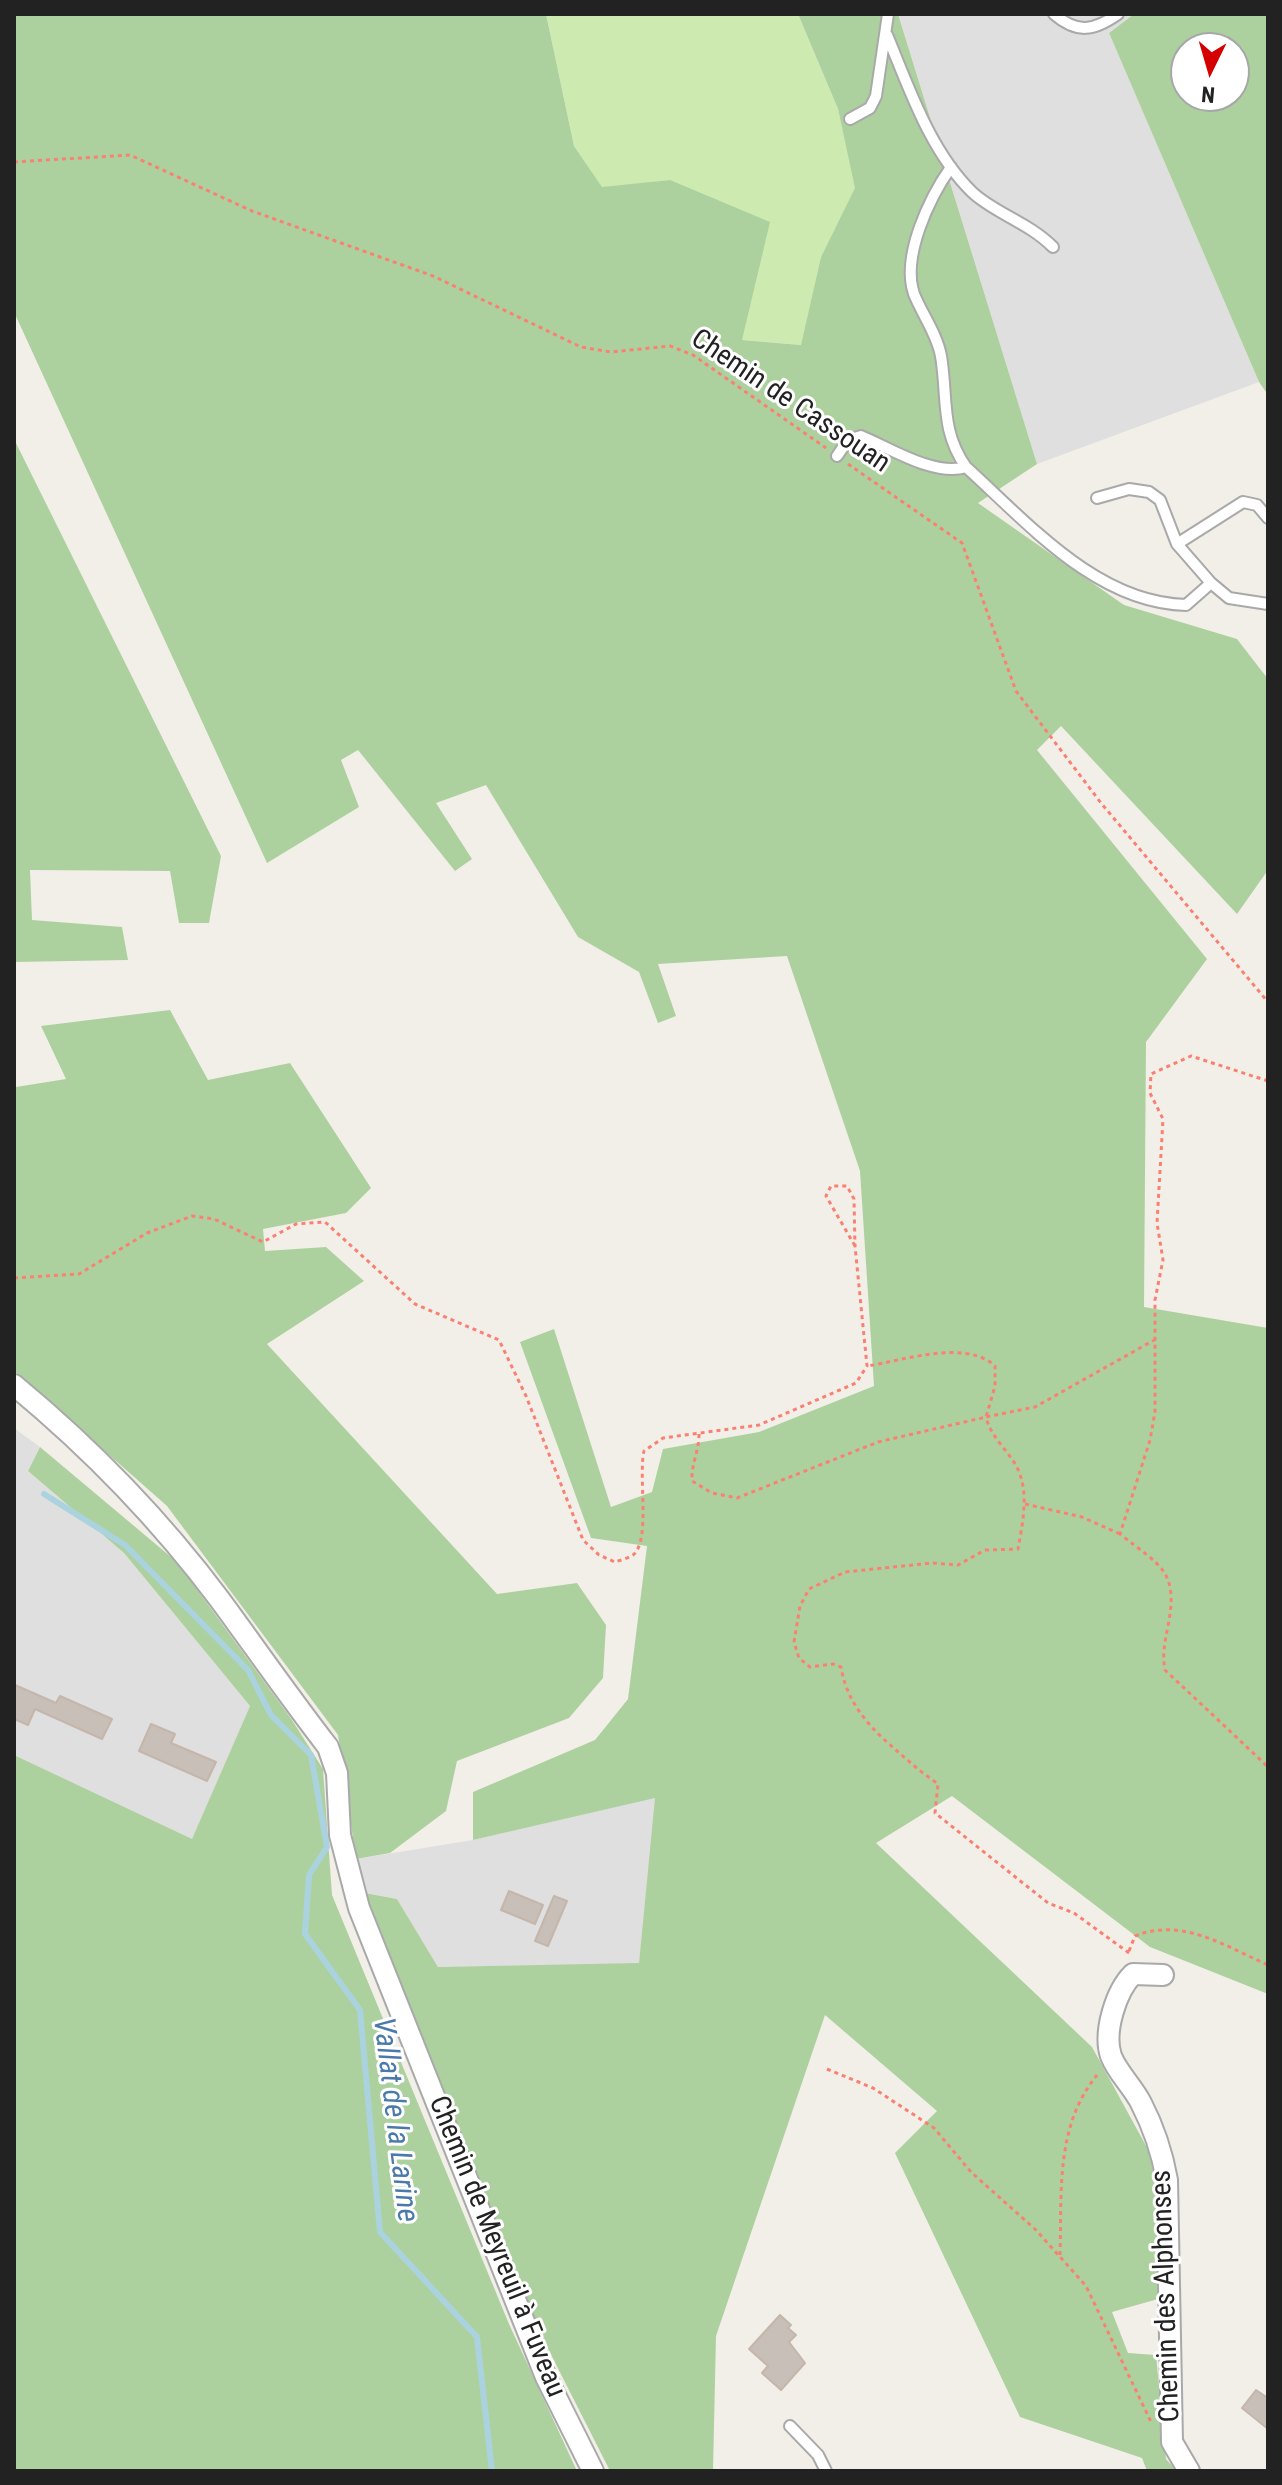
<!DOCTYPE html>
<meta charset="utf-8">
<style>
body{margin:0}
#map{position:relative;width:1282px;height:2485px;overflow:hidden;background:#f2efe9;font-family:"Roboto Condensed",sans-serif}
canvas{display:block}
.frame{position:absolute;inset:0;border:16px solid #222;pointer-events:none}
.north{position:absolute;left:1170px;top:32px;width:80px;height:80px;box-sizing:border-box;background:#fff;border:2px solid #a7a7a7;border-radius:50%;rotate:185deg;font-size:22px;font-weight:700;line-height:32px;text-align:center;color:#222}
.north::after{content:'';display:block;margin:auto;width:28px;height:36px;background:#d40000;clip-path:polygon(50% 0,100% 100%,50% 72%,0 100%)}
</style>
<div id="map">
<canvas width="1282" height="2485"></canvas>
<div class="frame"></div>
<div class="north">N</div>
</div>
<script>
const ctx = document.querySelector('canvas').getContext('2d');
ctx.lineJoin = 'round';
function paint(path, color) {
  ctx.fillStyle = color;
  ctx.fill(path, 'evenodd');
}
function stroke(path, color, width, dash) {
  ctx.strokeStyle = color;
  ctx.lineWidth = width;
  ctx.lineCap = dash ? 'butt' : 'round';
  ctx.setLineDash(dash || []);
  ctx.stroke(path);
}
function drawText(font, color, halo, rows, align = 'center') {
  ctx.font = font + ' "Roboto Condensed",sans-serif';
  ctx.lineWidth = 6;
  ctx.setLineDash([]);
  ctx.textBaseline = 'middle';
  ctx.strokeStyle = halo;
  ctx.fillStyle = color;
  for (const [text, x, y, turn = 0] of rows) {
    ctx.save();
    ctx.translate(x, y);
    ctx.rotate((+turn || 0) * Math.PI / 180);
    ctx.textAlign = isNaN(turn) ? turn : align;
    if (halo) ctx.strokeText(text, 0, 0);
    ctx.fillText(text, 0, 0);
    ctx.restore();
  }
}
const residential = new Path2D(`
 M898,14H1134L1109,33L1259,382L1037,464Z
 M14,1428L40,1447L28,1471L124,1553L250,1706L192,1840L14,1755Z
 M656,1797L639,1964L438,1967L397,1899L365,1893L356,1859L473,1840Z`);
const grass = new Path2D(`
 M546,14H798L838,109L856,188L821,257L802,345L742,340L670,180L602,188L574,146Z`);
const forest = new Path2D(`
 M14,14H546L574,146L602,187L670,180L770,222L742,340L801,345L821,257L855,188L838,109L798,14H898L1037,464L978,503L1124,605L1237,639L1268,679V870L1237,914L1061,726L1037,750L1207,959L1146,1042L1144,1307L1268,1328V1994L1150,1947L952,1796L876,1843L1092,2047L1156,2164L1158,2299L1112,2312L1128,2353L1156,2355L1166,2459L1177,2471H1147L1142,2458L1020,2417L895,2153L937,2111L825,2015L716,2336L713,2471H610L536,2325L365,1893L397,1899L438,1967L639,1963L655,1798L473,1840V1792L595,1740L628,1699L647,1546L591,1538L520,1342L554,1329L611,1507L652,1492L663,1449L759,1432L874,1386L860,1171L787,956L658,964L676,1016L658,1023L639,972L578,937L486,785L436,803L472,859L455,871L358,750L341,760L359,807L267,863L14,312Z
 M1134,14H1268V395L1259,382L1109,33ZM1186,48H1234V96H1186Z
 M14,439L221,856L209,923H179L170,871L30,870L32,920L122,927L128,960L14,962Z
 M170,1010L208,1080L290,1063L371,1188L346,1213L263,1229L265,1251L326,1247L364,1281L267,1344L497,1594L577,1583L606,1625L603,1678L569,1718L457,1761L446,1811L390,1853L356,1859L338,1735L167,1506L14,1371V1084L16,1087L66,1079L41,1026Z
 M40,1447L177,1562L292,1720L323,1769L332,1895L509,2324L577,2471H14V1755L192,1839L250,1706L124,1553L28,1471Z`);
const stream = new Path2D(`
 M44,1494L125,1545L248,1670L271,1715L311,1755L327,1847L309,1875L305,1934L360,2010L380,2232L477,2337L492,2471`);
const building = new Path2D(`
 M15,1685L56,1703L60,1696L112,1719L102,1739L35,1709L28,1725L14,1719Z
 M151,1724L175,1734L171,1743L216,1762L207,1781L139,1751Z
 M509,1891L543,1905L535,1924L501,1910Z
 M554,1896L567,1901L548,1946L535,1941Z
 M780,2315L791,2325L788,2328L796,2335L789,2342L805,2363L781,2390L762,2373L768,2366L749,2349Z
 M1256,2390L1268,2398V2429L1242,2408Z`);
const path = new Path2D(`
 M14,162L130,155L252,211L433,276L581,347L611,352L670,346L693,355L826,448
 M848,464L962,543L1016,691L1101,803L1268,1002
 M1268,1081L1191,1056L1151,1074L1150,1093L1163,1119L1157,1223L1163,1260L1155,1300V1412L1150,1440L1120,1534C1160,1566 1179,1570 1168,1626C1165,1642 1162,1654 1165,1670L1268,1767
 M14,1278L79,1274L147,1233L192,1216L214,1219L263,1242L296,1224L325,1222L415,1304L499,1340L526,1396L583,1540L599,1555L615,1562C621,1560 629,1558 633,1555C651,1541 638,1476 644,1451L663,1438L759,1425L856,1383L867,1366L855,1246L854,1199L847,1186H831L826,1196L855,1246
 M699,1434C699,1452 691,1464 692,1481L712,1493L737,1498L878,1442L986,1417L995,1386V1366C966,1339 904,1360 868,1366
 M1025,1504L1082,1517L1120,1534
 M1129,1951L1135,1936C1182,1917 1225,1946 1268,1965
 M1129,1953L1074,1913L1048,1903L935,1813L938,1784L919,1770C885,1740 849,1715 841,1667L833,1664L810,1667L799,1658L794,1642L800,1606L809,1589L845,1572L932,1563L958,1565L985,1550L1018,1549C1022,1526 1029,1496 1019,1472C1011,1452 991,1439 986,1417L1035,1407L1156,1339
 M827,2069L873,2088L934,2128L971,2172L1036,2230L1086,2286L1152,2424
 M1060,2255C1062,2191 1055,2127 1097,2075`);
const service = new Path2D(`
 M1054,14C1077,34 1094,31 1118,14
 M887,35C909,88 930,151 972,192C994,213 1028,222 1053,247
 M850,119L870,108L876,96L888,14
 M951,167C930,197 901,256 914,294C922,314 937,334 941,356C948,398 940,430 966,467C1029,524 1097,603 1186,605L1211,583L1229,598L1268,604
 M837,456L848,440L861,436C890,448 935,477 966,467
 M1097,498L1129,489L1149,492L1160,500L1177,544L1211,583
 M1177,544L1243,502L1257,505L1268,518
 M790,2426L818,2455L826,2471`);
const minor = new Path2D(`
 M14,1385C89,1447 161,1521 220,1600C256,1649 290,1698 328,1747L337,1773L340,1835L359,1908L546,2377L593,2471
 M1163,1975L1133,1974C1116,1991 1103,2032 1111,2056C1117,2072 1133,2087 1141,2103C1154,2128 1162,2152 1167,2180L1172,2442L1189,2471`);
const streetNames = [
 ["Chemin de Cassouan",790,402,34],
 ["Chemin de Meyreuil à Fuveau",496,2247,68],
 ["Chemin des Alphonses",1167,2296,-92]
];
const waterNames = [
 ["Vallat de la Larine",394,2120,83]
];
paint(residential, '#e0dfdf');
paint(grass, '#cdebb0');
paint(forest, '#add19e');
stroke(stream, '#aad3df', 6);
paint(building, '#c7bfb8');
stroke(building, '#c4b6ab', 2);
stroke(service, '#a9a9a9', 14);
stroke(minor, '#a9a9a9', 24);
stroke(path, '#fa8072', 3, [4, 4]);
stroke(service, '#fff', 10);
stroke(minor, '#fff', 20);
drawText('28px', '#222', '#fff', streetNames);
drawText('italic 30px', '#4a7aab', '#fff', waterNames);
</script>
